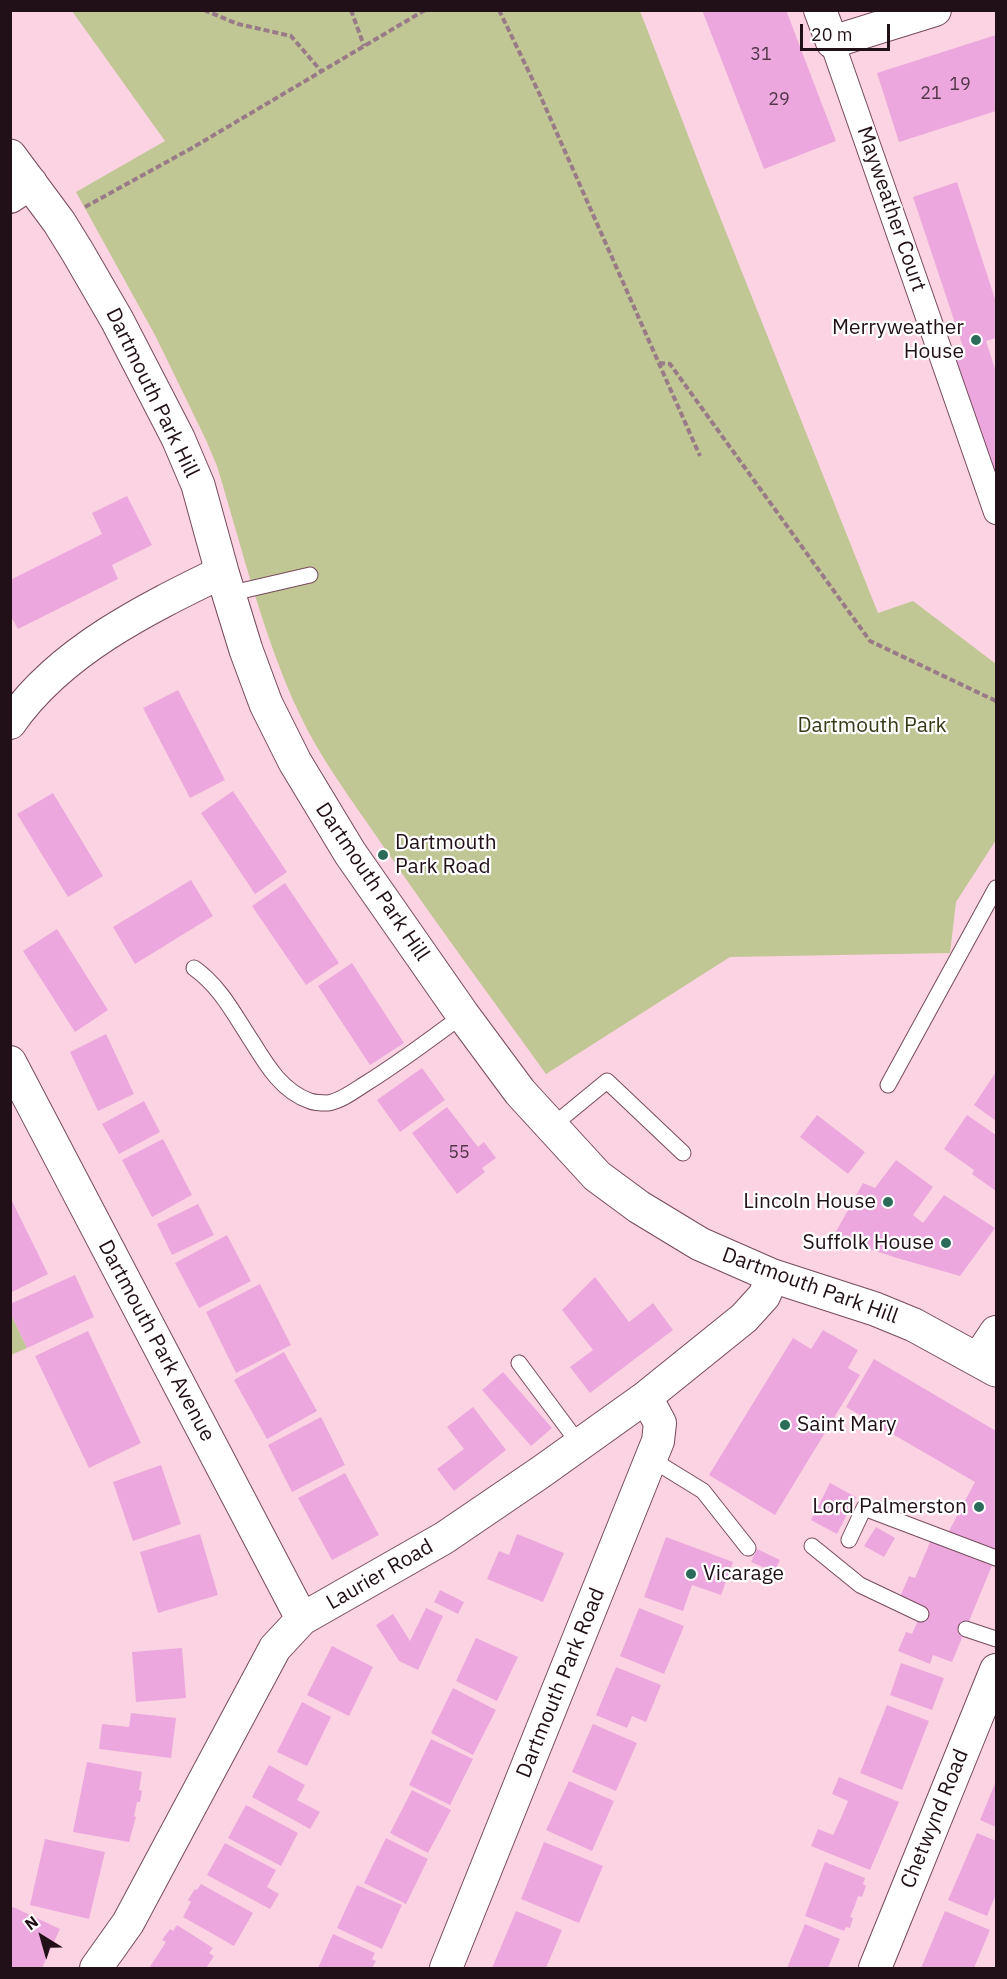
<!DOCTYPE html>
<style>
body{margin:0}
#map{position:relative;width:1007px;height:1979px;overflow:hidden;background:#fcd3e2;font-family:"IBM Plex Sans",sans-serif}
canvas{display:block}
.frame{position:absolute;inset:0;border:12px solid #221018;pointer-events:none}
.north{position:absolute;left:12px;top:1907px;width:60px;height:60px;-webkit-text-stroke:4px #fff;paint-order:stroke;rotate:323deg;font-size:16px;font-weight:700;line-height:24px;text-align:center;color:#221018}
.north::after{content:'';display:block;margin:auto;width:21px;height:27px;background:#221018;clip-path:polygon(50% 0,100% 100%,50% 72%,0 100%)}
.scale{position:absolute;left:800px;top:24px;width:90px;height:27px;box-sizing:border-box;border:3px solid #221018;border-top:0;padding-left:8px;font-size:18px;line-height:21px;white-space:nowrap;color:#221018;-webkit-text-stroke:4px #fff;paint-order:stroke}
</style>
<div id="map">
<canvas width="1007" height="1979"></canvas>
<div class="frame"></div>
<div class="north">N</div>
<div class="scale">20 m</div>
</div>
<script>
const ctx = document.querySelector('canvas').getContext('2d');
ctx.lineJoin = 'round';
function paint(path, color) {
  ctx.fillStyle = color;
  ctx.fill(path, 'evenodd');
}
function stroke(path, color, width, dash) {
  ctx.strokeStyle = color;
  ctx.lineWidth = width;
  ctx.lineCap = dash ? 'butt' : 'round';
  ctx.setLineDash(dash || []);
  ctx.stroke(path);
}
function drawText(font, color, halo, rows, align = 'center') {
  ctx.font = font + ' "IBM Plex Sans",sans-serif';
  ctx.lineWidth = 4.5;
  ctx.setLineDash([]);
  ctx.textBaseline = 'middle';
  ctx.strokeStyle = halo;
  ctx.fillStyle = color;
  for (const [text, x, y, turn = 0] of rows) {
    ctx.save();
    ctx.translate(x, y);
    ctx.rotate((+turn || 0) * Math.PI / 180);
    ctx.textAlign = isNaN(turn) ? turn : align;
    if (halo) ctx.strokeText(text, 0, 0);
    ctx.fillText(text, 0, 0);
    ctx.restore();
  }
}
const green = new Path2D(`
 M72,11H640L708,187L878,613L913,601L996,664V840L956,902L950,953L730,957L546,1074C490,996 433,919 379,840C351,799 320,758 299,713C263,636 242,548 217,466L206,440L156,337L76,192L165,141Z
 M10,1312L27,1348L11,1355H10Z`);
const building = new Path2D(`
 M702,10H786L836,141L764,169Z
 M996,35V111L899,142L877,73Z
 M957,182L996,302V338L986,341L996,372V494L948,361L966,356L913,197Z
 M127,496L152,545L112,565L118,579L18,629L10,615V580L102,534L92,513Z
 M178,690L225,780L190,798L143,708Z
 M233,791L287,872L255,894L201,813Z
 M53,793L103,876L68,897L17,814Z
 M191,880L213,916L135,964L113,927Z
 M285,883L339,963L306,985L252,906Z
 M57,929L108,1010L75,1032L23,951Z
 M352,963L404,1043L370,1065L318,986Z
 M106,1034L134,1094L98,1111L70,1052Z
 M422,1068L445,1100L400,1132L377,1100Z
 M996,1072V1121L974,1105Z
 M144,1101L160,1132L119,1154L102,1124Z
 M447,1107L478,1147L484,1142L496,1158L482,1168L485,1172L457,1194L412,1133Z
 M817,1115L865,1152L848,1174L800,1137Z
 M967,1115L996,1135V1191L972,1174L974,1170L944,1149Z
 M163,1139L192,1195L152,1217L122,1160Z
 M896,1160L933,1187L913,1215L923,1223L944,1195L995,1228L960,1276L897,1258L833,1237L863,1183L875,1188Z
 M10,1197L48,1274L10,1293Z
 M198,1204L214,1235L172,1255L157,1224Z
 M227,1235L251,1281L199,1308L175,1263Z
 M75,1275L94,1317L27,1348L10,1312V1304Z
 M595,1277L629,1322L653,1303L673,1330L590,1393L570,1367L593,1350L562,1310Z
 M260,1284L291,1345L236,1373L206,1312Z
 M823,1330L858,1350L848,1368L860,1375L775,1515L709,1475L793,1338L811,1349Z
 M88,1331L141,1443L89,1468L35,1356Z
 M284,1352L317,1411L267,1439L234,1380Z
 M874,1359L996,1431V1556L952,1662L933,1655L930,1664L898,1651L906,1632L912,1634L923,1609L899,1599L909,1576L915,1578L936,1528L948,1533L975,1482L846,1407Z
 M503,1372L552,1428L531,1446L482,1390Z
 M473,1407L506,1450L454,1491L437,1469L464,1449L447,1427Z
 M321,1417L345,1465L292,1492L268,1445Z
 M161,1465L181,1524L133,1541L113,1482Z
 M345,1473L379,1535L332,1560L298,1498Z
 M830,1483L856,1497L837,1534L811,1520Z
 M876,1527L895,1538L884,1557L864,1546Z
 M200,1534L218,1595L158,1613L140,1552Z
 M517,1534L564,1553L543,1602L487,1579L499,1551L509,1555Z
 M666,1537L733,1562L721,1595L692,1585L683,1611L644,1597Z
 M757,1549L780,1560L774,1572L751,1562Z
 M440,1590L464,1602L458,1614L434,1602Z
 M426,1608L443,1616L418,1670L399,1661L376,1625L393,1614L410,1641Z
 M639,1608L684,1626L664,1674L620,1656Z
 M476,1638L518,1657L497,1701L456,1681Z
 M332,1646L373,1667L349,1716L307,1695Z
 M182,1648L186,1698L136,1702L132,1652Z
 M901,1663L944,1678L932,1710L890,1695Z
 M616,1667L661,1685L646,1722L632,1716L627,1728L596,1715Z
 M453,1688L496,1710L473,1755L431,1733Z
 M302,1702L331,1717L307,1766L277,1752Z
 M887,1705L929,1721L902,1790L860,1773Z
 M131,1713L176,1718L171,1758L99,1749L102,1724L129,1727Z
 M593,1724L637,1743L616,1791L572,1772Z
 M431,1739L473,1759L450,1805L409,1785Z
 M87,1762L142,1772L139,1790L142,1791L140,1802H137L134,1816L136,1817L129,1842L73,1832Z
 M269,1765L305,1785L297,1800L320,1812L310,1829L252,1797Z
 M839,1777L899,1802L870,1870L811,1846L818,1829L833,1835L841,1818L848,1801L832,1794Z
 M569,1781L614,1801L592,1851L546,1830Z
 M996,1781V1827L980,1820Z
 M412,1790L451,1810L428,1853L390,1833Z
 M246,1805L298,1833L281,1866L228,1838Z
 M977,1833L996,1841V1894L987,1916L948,1900Z
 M386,1838L428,1859L406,1904L364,1883Z
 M45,1839L105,1852L89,1919L30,1905Z
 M544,1842L603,1866L579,1923L521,1899Z
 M225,1843L276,1870L267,1887L279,1894L270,1909L207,1875Z
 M825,1862L865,1878L863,1884L866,1886L862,1897L858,1896L855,1905L850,1917L853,1918L850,1928L846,1927L844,1931L805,1916Z
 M201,1884L253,1913L234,1946L183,1917L191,1902L188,1900L195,1889L197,1890Z
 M357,1885L402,1905L382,1949L337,1928Z
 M13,1907L60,1929L42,1968H10V1912Z
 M516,1911L562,1930L546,1968H492Z
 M945,1911L990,1930L974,1968H921Z
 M805,1924L840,1939L828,1968H787Z
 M177,1925L213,1948L209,1953L214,1956L206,1968H149L166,1942L162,1940L170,1929L173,1931Z
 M333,1934L375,1953L372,1959L376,1961L372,1968H318Z`);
const path = new Path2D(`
 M204,10L238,24L291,36L321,71
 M351,10L364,46
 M499,10L540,95L700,456
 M85,207L192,148L425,10
 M659,363L670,364L870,641L996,701`);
const service = new Path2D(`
 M228,594L310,575
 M194,968C221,987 235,1016 253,1043C267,1066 283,1092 310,1101C315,1103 323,1103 328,1103C341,1101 354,1091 365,1084C399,1063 431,1039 463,1015
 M888,1085L996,888
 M551,1127L607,1081L683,1153
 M519,1363L580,1445
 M651,1459L703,1491L748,1548
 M849,1540L864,1508L996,1558
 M812,1546L860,1585L921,1614
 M966,1629L996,1639`);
const pedestrian = new Path2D(`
 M832,42L996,512`);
const minor = new Path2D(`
 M820,10L832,42L935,10
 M10,197L31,183
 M10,723C60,651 146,609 222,572
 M10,1062L302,1619
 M978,1359L996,1332
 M96,1968L128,1923L275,1648L302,1619L444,1538L541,1472L646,1397L744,1318L764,1296L773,1276
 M446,1968L658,1441L660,1423L646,1397
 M875,1968L996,1670`);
const tertiary = new Path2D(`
 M10,156L59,222L77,251L117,320L178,438L198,485L222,572L246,650L266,704L295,762L350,853L463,1015L520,1092L597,1176L639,1207L700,1244L773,1276L875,1309L914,1325L996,1370`);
const markers = [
 [976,340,6,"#2a6b5a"],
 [383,855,6,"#2a6b5a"],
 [888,1202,6,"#2a6b5a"],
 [946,1243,6,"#2a6b5a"],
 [785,1425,6,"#2a6b5a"],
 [979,1507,6,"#2a6b5a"],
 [691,1574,6,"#2a6b5a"]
];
const numberNames = [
 ["31",761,55],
 ["19",960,85],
 ["21",931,94],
 ["29",779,100],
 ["55",459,1153]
];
const streetNames = [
 ["Mayweather Court",891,209,71],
 ["Dartmouth Park Hill",152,393,64],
 ["Dartmouth Park Hill",372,882,56],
 ["Dartmouth Park Hill",810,1286,20],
 ["Dartmouth Park Avenue",156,1341,62],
 ["Laurier Road",380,1575,-30],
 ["Dartmouth Park Road",561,1683,-68],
 ["Chetwynd Road",935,1819,-68]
];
const poiNames = [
 ["Merryweather",964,328],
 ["House",964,352],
 ["Dartmouth",395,843,"left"],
 ["Park Road",395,867,"left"],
 ["Lincoln House",876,1202],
 ["Suffolk House",934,1243],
 ["Saint Mary",797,1425,"left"],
 ["Lord Palmerston",967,1507],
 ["Vicarage",703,1574,"left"]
];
const parkNames = [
 ["Dartmouth Park",872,726]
];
paint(green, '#c0c694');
paint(building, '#eca8de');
stroke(service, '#764b5d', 17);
stroke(pedestrian, '#764b5d', 26);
stroke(minor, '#764b5d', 34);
stroke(tertiary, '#764b5d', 35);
stroke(path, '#997b87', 4, [6, 3]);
stroke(service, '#fff', 15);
stroke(pedestrian, '#fff', 24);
stroke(minor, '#fff', 32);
stroke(tertiary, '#fff', 33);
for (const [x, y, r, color] of markers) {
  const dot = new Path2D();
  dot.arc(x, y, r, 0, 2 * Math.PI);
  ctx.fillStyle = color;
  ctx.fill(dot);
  stroke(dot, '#fff', 2);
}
drawText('18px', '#54364a', null, numberNames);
drawText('21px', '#221018', '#fff', streetNames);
drawText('21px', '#221018', '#fff', poiNames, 'right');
drawText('21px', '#383b18', '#fff', parkNames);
</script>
